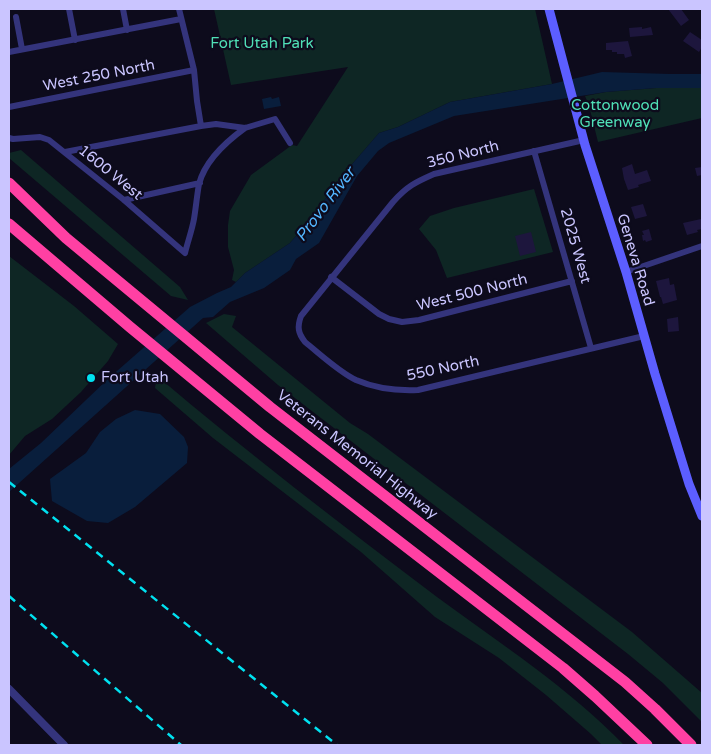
<!DOCTYPE html>
<style>
body{margin:0}
#map{position:relative;width:711px;height:754px;overflow:hidden;background:#0d0b1c;font-family:"Varela Round",sans-serif}
canvas{display:block}
.frame{position:absolute;inset:0;border:10px solid #cac5ff;pointer-events:none}
</style>
<div id="map">
<canvas width="711" height="754"></canvas>
<div class="frame"></div>
</div>
<script>
const ctx = document.querySelector('canvas').getContext('2d');
ctx.lineJoin = 'round';
function paint(path, color) {
  ctx.fillStyle = color;
  ctx.fill(path, 'evenodd');
}
function stroke(path, color, width, dash) {
  ctx.strokeStyle = color;
  ctx.lineWidth = width;
  ctx.lineCap = dash ? 'butt' : 'round';
  ctx.setLineDash(dash || []);
  ctx.stroke(path);
}
function drawText(font, color, halo, rows, align = 'center') {
  ctx.font = font + ' "Varela Round",sans-serif';
  ctx.lineWidth = 4.5;
  ctx.setLineDash([]);
  ctx.textBaseline = 'middle';
  ctx.strokeStyle = halo;
  ctx.fillStyle = color;
  for (const [text, x, y, turn = 0] of rows) {
    ctx.save();
    ctx.translate(x, y);
    ctx.rotate((+turn || 0) * Math.PI / 180);
    ctx.textAlign = isNaN(turn) ? turn : align;
    if (halo) ctx.strokeText(text, 0, 0);
    ctx.fillText(text, 0, 0);
    ctx.restore();
  }
}
const green = new Path2D(`
 M214,9H535L552,84L450,102L398,127L379,133L341,177L313,216L290,243L245,273L236,282L232,280L234,270L228,247V225L230,211L251,175L292,145L297,146L348,67L231,85Z
 M656,88H702V118L598,142L589,106L585,96L606,92Z
 M21,150L180,287L188,300L171,296L9,158V153Z
 M534,189L553,252L447,278L436,250L419,229L430,216L454,208Z
 M9,256L74,306L118,344L108,361L81,392L52,419L25,436L9,455Z
 M224,314L236,316L232,327L350,423L368,434L632,632L702,693V722L663,683L628,654L278,385L206,323Z
 M157,376C248,453 342,525 437,597C501,644 569,688 624,745H602L591,734L546,695L499,658L435,617L361,552L213,438L155,388Z`);
const water = new Path2D(`
 M602,72L670,74H702V88H656L606,92L454,116L389,143L378,151L357,176L319,243L296,259L290,270L264,288L230,302L213,317L203,318L9,492V469L41,443L109,378L190,307L217,293L231,287L245,273L290,243L313,216L341,177L379,133L398,127L450,102L552,84Z
 M271,97L272,99L279,97L281,106L264,109L262,99Z
 M135,410L160,414L184,437L188,447L187,463L135,507L108,523L87,521L52,501L50,479L86,453L100,432L116,419Z`);
const building = new Path2D(`
 M668,9H681L689,20L681,26Z
 M642,27V29L651,27L653,35L630,37L629,28Z
 M690,32L702,40V47L699,52L683,41Z
 M628,41L632,56L625,58L624,54H617V52H612V50H606V43Z
 M632,164L635,174L647,170L651,181L638,185L639,187L628,190L624,179L622,168Z
 M702,167V175L697,176L695,168Z
 M643,204L647,216L635,219L631,207Z
 M701,219L702,229L697,230L698,232L687,235L683,223Z
 M649,229L652,240L646,242L645,240L643,241L642,235H644L642,231Z
 M531,232L536,252L520,256L515,236Z
 M669,278L670,285L674,284L677,300L663,304L661,297H660L656,281Z
 M678,317L679,331L668,332L667,319Z`);
const minor = new Path2D(`
 M69,9L75,40
 M123,9L127,30
 M179,9L194,70L197,101L201,126
 M16,17L22,49
 M9,52L181,19
 M9,107L194,70
 M9,138L13,139L40,137L49,140L124,200L185,253C188,241 192,230 194,219C196,207 197,195 199,184C205,161 227,141 245,128
 M584,140L434,174C416,182 407,186 393,202L301,316C297,327 298,333 305,342C320,354 339,372 356,380C377,389 396,391 418,390L644,336
 M534,151L591,348
 M65,152L201,126L216,124L245,128L275,119L290,143
 M124,200L200,183
 M626,272L702,246
 M331,277L379,314L389,319L402,322L419,320L572,281`);
const tertiary = new Path2D(`
 M9,689L64,745`);
const secondary = new Path2D(`
 M549,9L585,145L626,272L655,374L689,484L702,516`);
const motorway = new Path2D(`
 M9,183L66,238L270,407L625,682L655,709L691,745
 M9,224L130,327L260,434L563,668L595,696L647,745`);
const rail = new Path2D(`
 M9,482L337,745
 M9,596L181,745`);
const markers = [
 [91,378,5,"#00e1f0"]
];
const parkNames = [
 ["Fort Utah Park",262,44],
 ["Cottonwood",615,106],
 ["Greenway",615,123]
];
const streetNames = [
 ["West 250 North",99,76,-11],
 ["350 North",463,155,-14],
 ["1600 West",110,173,39],
 ["2025 West",575,246,74],
 ["Geneva Road",635,260,73],
 ["West 500 North",472,293,-14],
 ["550 North",443,369,-12],
 ["Veterans Memorial Highway",357,455,38]
];
const poiNames = [
 ["Fort Utah",101,378]
];
const waterNames = [
 ["Provo River",326,205,-53]
];
paint(green, '#0e2624');
paint(water, '#091e3c');
paint(building, '#1d163d');
stroke(minor, '#34347c', 6);
stroke(tertiary, '#34347c', 8);
stroke(secondary, '#5c5eff', 9);
stroke(motorway, '#ff40a3', 11);
stroke(rail, '#00e1f0', 2.5, [8, 6]);
for (const [x, y, r, color] of markers) {
  const dot = new Path2D();
  dot.arc(x, y, r, 0, 2 * Math.PI);
  ctx.fillStyle = color;
  ctx.fill(dot);
  stroke(dot, '#0d0b1c', 2);
}
drawText('15px', '#50e0b7', '#0d0b1c', parkNames);
drawText('15px', '#cac5ff', '#0d0b1c', streetNames);
drawText('15px', '#cac5ff', '#0d0b1c', poiNames, 'left');
drawText('italic 16px', '#53b6ff', '#0d0b1c', waterNames);
</script>
